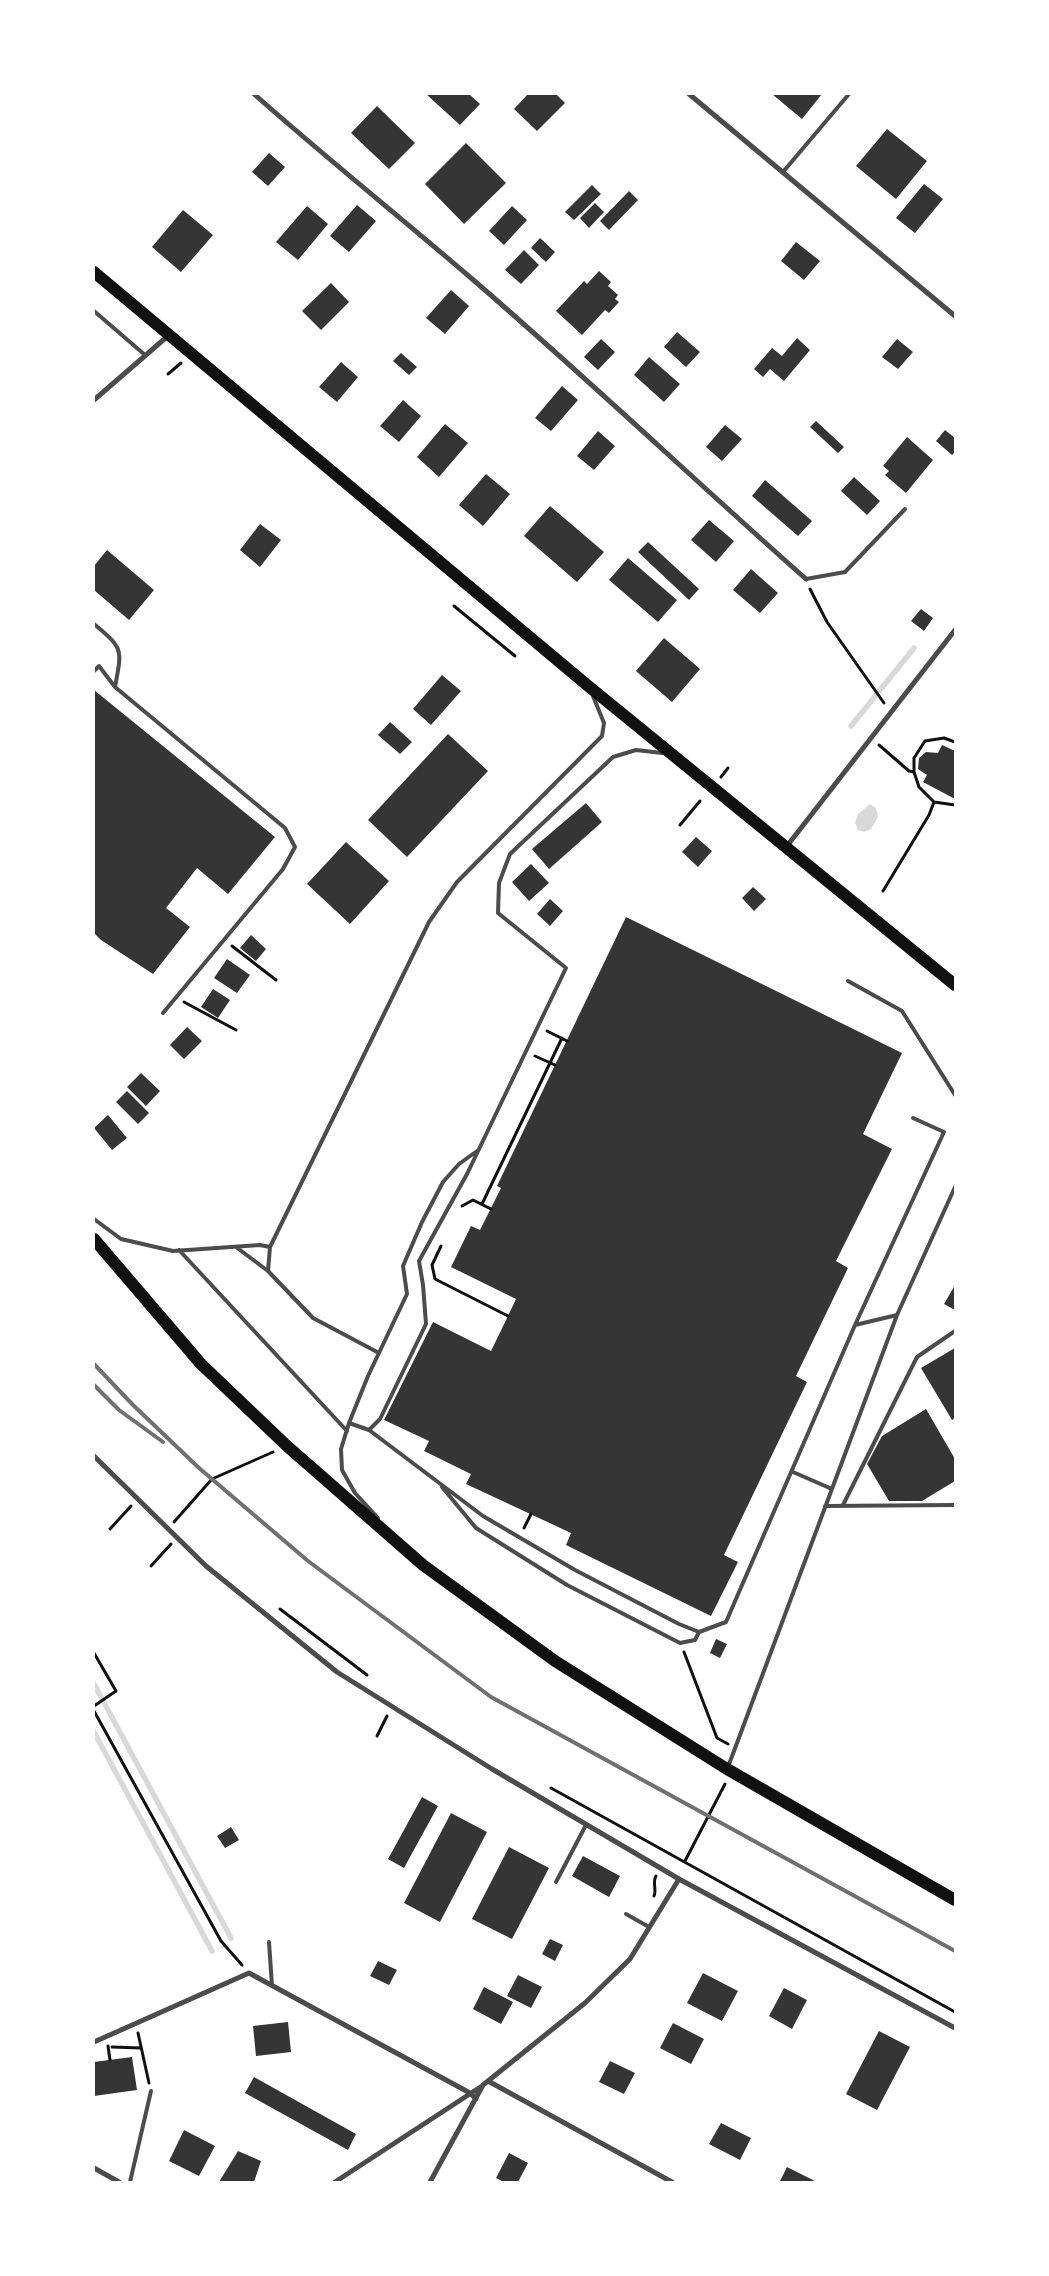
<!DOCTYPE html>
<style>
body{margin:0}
#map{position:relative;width:1049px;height:2276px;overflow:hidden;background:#fff;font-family:"Noto Sans",sans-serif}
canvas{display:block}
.frame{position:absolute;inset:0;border:95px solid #fff;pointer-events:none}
</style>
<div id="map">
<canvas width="1049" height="2276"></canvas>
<div class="frame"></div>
</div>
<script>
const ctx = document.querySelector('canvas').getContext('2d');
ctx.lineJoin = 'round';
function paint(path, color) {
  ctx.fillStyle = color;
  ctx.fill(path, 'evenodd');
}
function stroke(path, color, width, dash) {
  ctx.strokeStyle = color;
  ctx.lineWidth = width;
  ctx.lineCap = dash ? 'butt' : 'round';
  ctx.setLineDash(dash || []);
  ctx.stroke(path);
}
const water = new Path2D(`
 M870,804L876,808L878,817L871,829L864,832L858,830L855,823L858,814Z`);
const stream = new Path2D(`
 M851,726L914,648
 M94,1684L231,1938
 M94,1732L212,1951`);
const building = new Path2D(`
 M426,94H469L480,104L460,125Z
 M528,94H556L565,103L537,131L514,109Z
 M772,94H822L802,119Z
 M377,106L415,143L389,169L351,133Z
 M887,129L927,161L896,199L856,166Z
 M466,143L506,183L464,224L425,184Z
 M269,153L285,167L268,186L252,172Z
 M924,184L943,199L915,233L896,218Z
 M592,185L601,194L574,220L565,212Z
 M629,191L638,200L609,230L600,221Z
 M595,203L604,212L589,228L580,218Z
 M357,205L376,221L349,252L330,236Z
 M307,206L328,224L298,260L276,242Z
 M512,206L527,220L504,245L489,231Z
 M183,210L213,235L181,272L152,247Z
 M540,238L555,252L546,262L531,248Z
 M796,242L820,261L804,280L781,261Z
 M524,250L539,265L521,284L505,270Z
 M599,271L611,282L608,286L618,295L615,299L619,302L609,313L605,310L582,335L556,311L584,281L587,284Z
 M331,283L349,302L321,330L302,311Z
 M451,290L469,306L445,334L426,318Z
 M677,332L700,352L686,367L664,347Z
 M797,338L810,350L784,381L770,369L763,377L754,369L772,348L782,356Z
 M601,339L615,352L598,370L584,357Z
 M897,339L913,352L898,369L882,357Z
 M401,353L417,367L409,375L393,361Z
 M649,357L680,384L664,402L634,375Z
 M341,362L358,377L337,402L319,387Z
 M562,386L578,400L551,431L535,418Z
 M403,400L421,416L399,442L380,426Z
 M816,421L844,447L838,453L810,427Z
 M445,424L468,443L439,477L417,457Z
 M725,425L742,439L722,461L706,447Z
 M945,430L955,438V452L952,455L936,441Z
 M598,431L615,446L594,470L577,456Z
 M907,437L933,460L906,493L885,475L889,471L883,466Z
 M486,474L510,494L483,526L459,505Z
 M854,477L880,501L867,515L841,491Z
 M765,480L812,521L798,536L752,496Z
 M550,506L604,552L577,582L524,536Z
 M709,520L734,541L716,562L691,540Z
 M260,524L281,540L260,567L240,550Z
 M648,542L699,589L689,600L638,552Z
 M107,550L154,590L129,620L94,590V566Z
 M628,558L677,600L658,622L609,580Z
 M751,569L778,593L760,613L733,590Z
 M921,609L933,618L924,631L911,621Z
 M664,638L700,669L672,702L636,671Z
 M442,675L461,691L431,725L413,709Z
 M94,690L275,837L228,894L197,868L166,908L190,927L153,974L101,940L94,933Z
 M390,722L412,742L400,754L378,735Z
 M448,734L488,771L407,857L368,820Z
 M942,745L955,751V799L923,782L927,775L918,769L919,758L926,752L938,753Z
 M586,803L602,822L549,869L532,849Z
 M696,837L712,851L698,867L682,852Z
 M346,842L389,881L350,924L307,884Z
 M531,864L549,883L529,901L512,882Z
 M753,887L766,899L754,911L742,898Z
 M550,899L563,911L550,926L537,914Z
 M626,917L902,1053L863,1134L892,1149L836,1261L848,1268L796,1376L807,1382L724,1555L738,1562L711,1616L566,1545L571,1533L466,1484L471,1474L424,1451L429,1441L384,1420L433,1322L491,1351L508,1316L516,1299L451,1267L471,1226L480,1230L501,1188L497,1186Z
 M251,935L266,949L256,961L240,948Z
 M227,959L250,975L237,993L214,978Z
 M213,989L230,1000L218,1018L201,1007Z
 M187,1027L202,1041L184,1059L170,1045Z
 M141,1073L160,1091L146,1106L127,1087Z
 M127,1091L149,1113L138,1124L116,1102Z
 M108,1115L127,1138L112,1150L94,1128Z
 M955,1285V1310L944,1304Z
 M955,1348V1418L952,1420L921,1368Z
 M926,1409L955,1459V1481L922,1501H889L867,1464L882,1436Z
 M716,1639L727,1644L720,1658L710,1653Z
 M422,1797L438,1806L404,1868L388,1859Z
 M451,1813L487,1832L440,1922L404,1903Z
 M231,1827L239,1840L225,1848L217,1836Z
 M509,1847L549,1868L512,1939L472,1919Z
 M583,1856L620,1876L609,1897L572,1876Z
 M550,1939L563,1945L555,1961L542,1954Z
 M378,1961L397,1970L389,1985L370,1976Z
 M703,1973L738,1991L722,2021L687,2003Z
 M518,1975L542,1987L531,2008L507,1996Z
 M484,1987L513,2002L501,2024L473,2009Z
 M784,1988L807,2000L792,2029L769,2016Z
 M288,2022L291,2052L256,2056L253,2026Z
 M673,2023L704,2039L691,2064L660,2048Z
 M879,2031L910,2047L877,2110L846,2094Z
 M132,2057L137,2090L94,2096V2062Z
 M610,2061L635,2073L624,2094L599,2082Z
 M254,2077L356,2134L348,2150L245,2093Z
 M721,2123L751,2138L740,2160L709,2144Z
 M184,2130L215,2146L199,2176L169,2161Z
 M238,2151L261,2161L254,2182H219Z
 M509,2153L528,2163L518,2182H504L496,2178Z
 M787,2167L817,2182L780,2181Z`);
const path = new Path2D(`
 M168,374L181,363
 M810,589L827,622L884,703
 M454,606L515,656
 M955,742L944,738L925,741L914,758V772L919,787L934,802L955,805
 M879,745L909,771L914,772
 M721,777L728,768
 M680,825L700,801
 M883,891L929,815L934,802
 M232,946L276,980
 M184,1002L236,1030
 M547,1031L567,1041
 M535,1056L555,1065
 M482,1204L562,1038
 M462,1206L473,1200L491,1209
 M441,1246L432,1265L435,1279L508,1316
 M174,1522L212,1479L273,1452
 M524,1528L531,1514
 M110,1529L131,1506
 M151,1566L171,1544
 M280,1609L367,1675
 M684,1652L717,1738L728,1744
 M94,1653L116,1691L94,1706
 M94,1711L221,1941L242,1965
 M377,1736L387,1716
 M551,1788L955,2012
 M685,1861L725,1784
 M654,1896C657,1889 652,1883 656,1876
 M138,2033L149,2083
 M108,2046L110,2060
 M112,2047L141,2048`);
const service = new Path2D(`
 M783,172L849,94
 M94,311L145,355
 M806,579L845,572L905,509
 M94,624C124,649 122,649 115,687
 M94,671L99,666L115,687L285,828L295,847L283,869L163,1013
 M848,981L902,1011L955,1095
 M94,1219L121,1239L173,1251L260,1245L270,1247
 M236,1247L268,1271
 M179,1250L347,1431
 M855,1325L944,1132L913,1118
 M379,1353L313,1318L268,1271L270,1247L429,922L457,882L602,736L604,723L593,696
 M349,1423L369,1430L483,1516L575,1570L679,1624L699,1632L726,1622L855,1325L897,1315
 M369,1430L380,1419L426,1324L423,1285L419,1261L467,1174L566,968L498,913L499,883L510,854L613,757L636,750L662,753
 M793,1472L832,1489
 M442,1487L476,1528L567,1585L680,1643L695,1640L699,1632
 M843,1505L917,1357L955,1331
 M825,1506L955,1505
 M378,1518L355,1493L342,1470L341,1449L349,1423L368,1376L407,1294L403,1266L422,1222L443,1182L459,1164L477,1151
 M728,1767L897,1315L955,1187
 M556,1882L586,1825
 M626,1914L649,1927
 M269,1942L272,1986
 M130,2182L151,2091`);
const minor = new Path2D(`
 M254,94C325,157 399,216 471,278C585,376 693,479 806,579
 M689,94L955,316
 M94,400L169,335
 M787,846L955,630
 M94,1456L206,1566L337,1672L492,1769L679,1879L955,2028
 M94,2042L249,1973L470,2093L476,2099
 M488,2081L672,2182
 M94,2168L119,2182
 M335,2182L482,2086
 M430,2182L483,2085L585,2003L630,1959L679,1879`);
const primary = new Path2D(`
 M94,272L587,685L955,985
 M94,1239L201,1364L287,1446L423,1565L555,1661L727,1769L955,1900`);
const rail = new Path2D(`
 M94,1364L133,1405L199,1468L308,1561L491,1697L955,1951
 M94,1385L119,1410L163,1442`);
paint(water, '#d9d9d9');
stroke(stream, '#d9d9d9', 5.5);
paint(building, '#353535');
stroke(path, '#111', 3);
stroke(service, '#4c4c4c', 4);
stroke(minor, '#4c4c4c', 5);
stroke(primary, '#111', 12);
stroke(rail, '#707070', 4);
</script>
